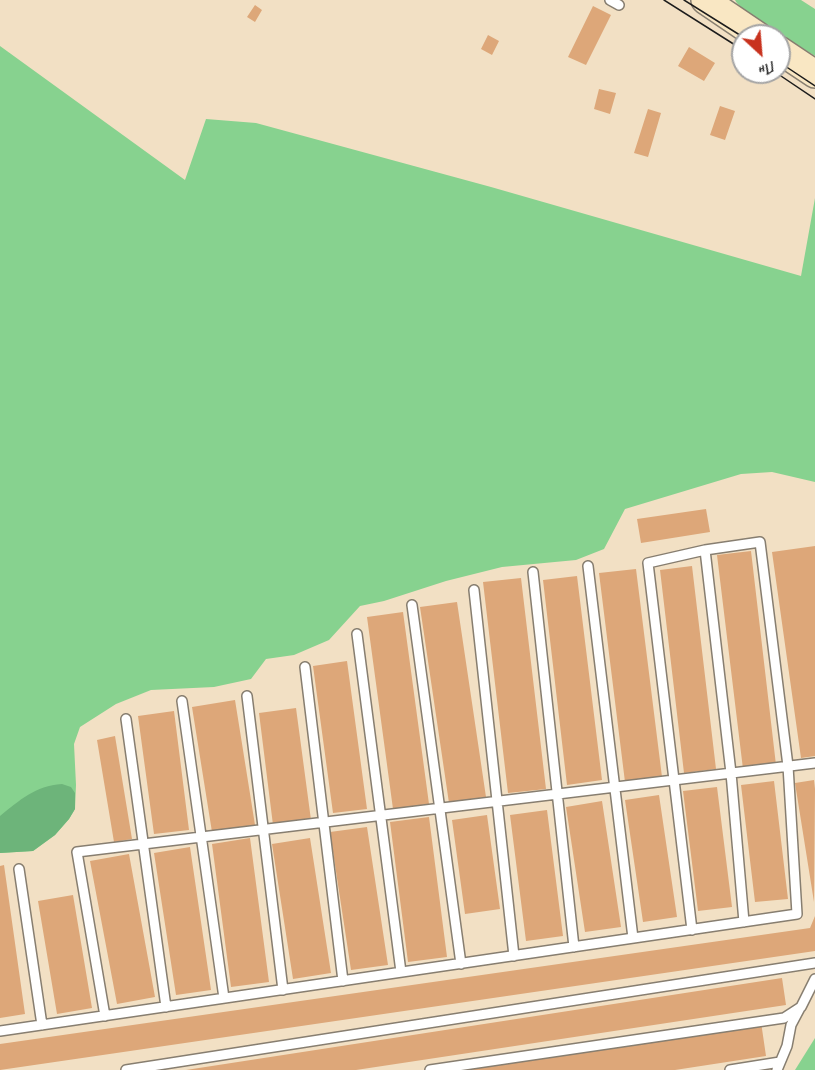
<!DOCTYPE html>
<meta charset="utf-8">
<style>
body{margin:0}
#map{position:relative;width:815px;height:1070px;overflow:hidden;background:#f2e0c4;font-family:Caveat,sans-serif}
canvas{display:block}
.north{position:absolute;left:731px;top:24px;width:60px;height:60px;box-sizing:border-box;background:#fff;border:2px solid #a4a4a4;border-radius:50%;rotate:154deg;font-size:16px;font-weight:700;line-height:24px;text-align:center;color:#1c1c1c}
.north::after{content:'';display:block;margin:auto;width:21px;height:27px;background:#c8321e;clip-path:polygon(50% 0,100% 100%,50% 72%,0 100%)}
</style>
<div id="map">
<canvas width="815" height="1070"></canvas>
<div class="north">Пн</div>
</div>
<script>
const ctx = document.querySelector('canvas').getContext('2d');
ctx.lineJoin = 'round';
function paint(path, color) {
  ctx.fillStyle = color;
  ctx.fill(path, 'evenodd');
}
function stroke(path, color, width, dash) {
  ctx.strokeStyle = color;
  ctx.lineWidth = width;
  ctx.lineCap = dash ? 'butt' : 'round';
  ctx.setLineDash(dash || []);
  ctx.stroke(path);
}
const green = new Path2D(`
 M735,0H801L815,9V56C800,46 741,13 735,0Z
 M0,46L185,180L206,119L256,123L491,187L801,276L815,198V482L772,472L741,474L625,509L604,549L576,560L502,567L446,581L384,601L360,606L329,640L294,655L266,659L251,679L214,687L151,690L116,704L80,727L74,744L76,785L75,809L69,819L55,835L33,851L0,853Z
 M815,1038V1070H795Z`);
const forest = new Path2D(`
 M62,784L71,787L75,793V809L69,819L55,835L33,851L0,853V816C20,800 35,786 62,784Z`);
const building = new Path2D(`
 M255,5L262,10L255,22L247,17Z
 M593,6L611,15L586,65L568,57Z
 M488,35L499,41L492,55L481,49Z
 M689,47L715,63L704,81L678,66Z
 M599,89L616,93L610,114L594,109Z
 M720,106L735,111L725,140L710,135Z
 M648,109L661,113L648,157L634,153Z
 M706,509L710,532L641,543L637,519Z
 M815,546V756L801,758L772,552Z
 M751,551L776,765L743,769L717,555Z
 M692,566L716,769L684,773L660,570Z
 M636,569L662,777L625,782L599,573Z
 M577,576L602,780L567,785L543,580Z
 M521,578L546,789L508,793L483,582Z
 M457,602L486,797L449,803L420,607Z
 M403,612L429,804L393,809L367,617Z
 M347,661L367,809L333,813L313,666Z
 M235,700L255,825L212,832L192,707Z
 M296,708L311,820L273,825L259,713Z
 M174,711L189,830L154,834L138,716Z
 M115,736L132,839L114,842L97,740Z
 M814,780L815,789L814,902L795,783Z
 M774,781L788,899L755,902L741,785Z
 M717,787L732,907L698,911L683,791Z
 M659,795L677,917L643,922L625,800Z
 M602,801L621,927L585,932L566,807Z
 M547,810L563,936L526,941L510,815Z
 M487,815L500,909L465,914L452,820Z
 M429,817L447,957L408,962L390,822Z
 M367,827L388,965L351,970L330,832Z
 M250,838L269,982L231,987L212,844Z
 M310,838L331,973L293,979L272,844Z
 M190,847L211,990L176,995L154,853Z
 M129,854L155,997L117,1004L90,861Z
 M4,865L25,1014L0,1018V866Z
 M73,895L92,1008L57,1014L38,901Z
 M815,916V951L0,1070V1044L810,928Z
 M782,978L786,1005L356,1070H186Z
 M761,1022L766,1056L675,1070H455Z`);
const service = new Path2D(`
 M610,0L619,5
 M705,550L731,773L744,922
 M588,566L633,938
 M533,572L574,947
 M474,590L514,956
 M412,605L461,964
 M357,634L401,972
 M305,667L343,981
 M247,696L283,990
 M182,701L224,998
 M126,719L166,1007
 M19,869L42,1025
 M105,1016L77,852L815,763
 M0,1031L797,914L788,766L760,542L705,550L648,563L692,930
 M126,1070L815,963
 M430,1070L784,1018L801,1007L815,979
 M730,1070L780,1062
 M777,1070L787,1046L791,1025L800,1008`);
const secondary = new Path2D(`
 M705,0L758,36
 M779,50L815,74`);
const tram = new Path2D(`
 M664,0L743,50
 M684,0L743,37
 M779,62L815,86
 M775,72L815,99`);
paint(green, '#87d28f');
paint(forest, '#6db47a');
paint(building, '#dda779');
stroke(service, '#877e70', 12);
stroke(secondary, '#877e70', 30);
stroke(service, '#fff', 9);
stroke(secondary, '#f9e7c3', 27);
stroke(tram, '#1c1c1c', 1.5);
</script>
